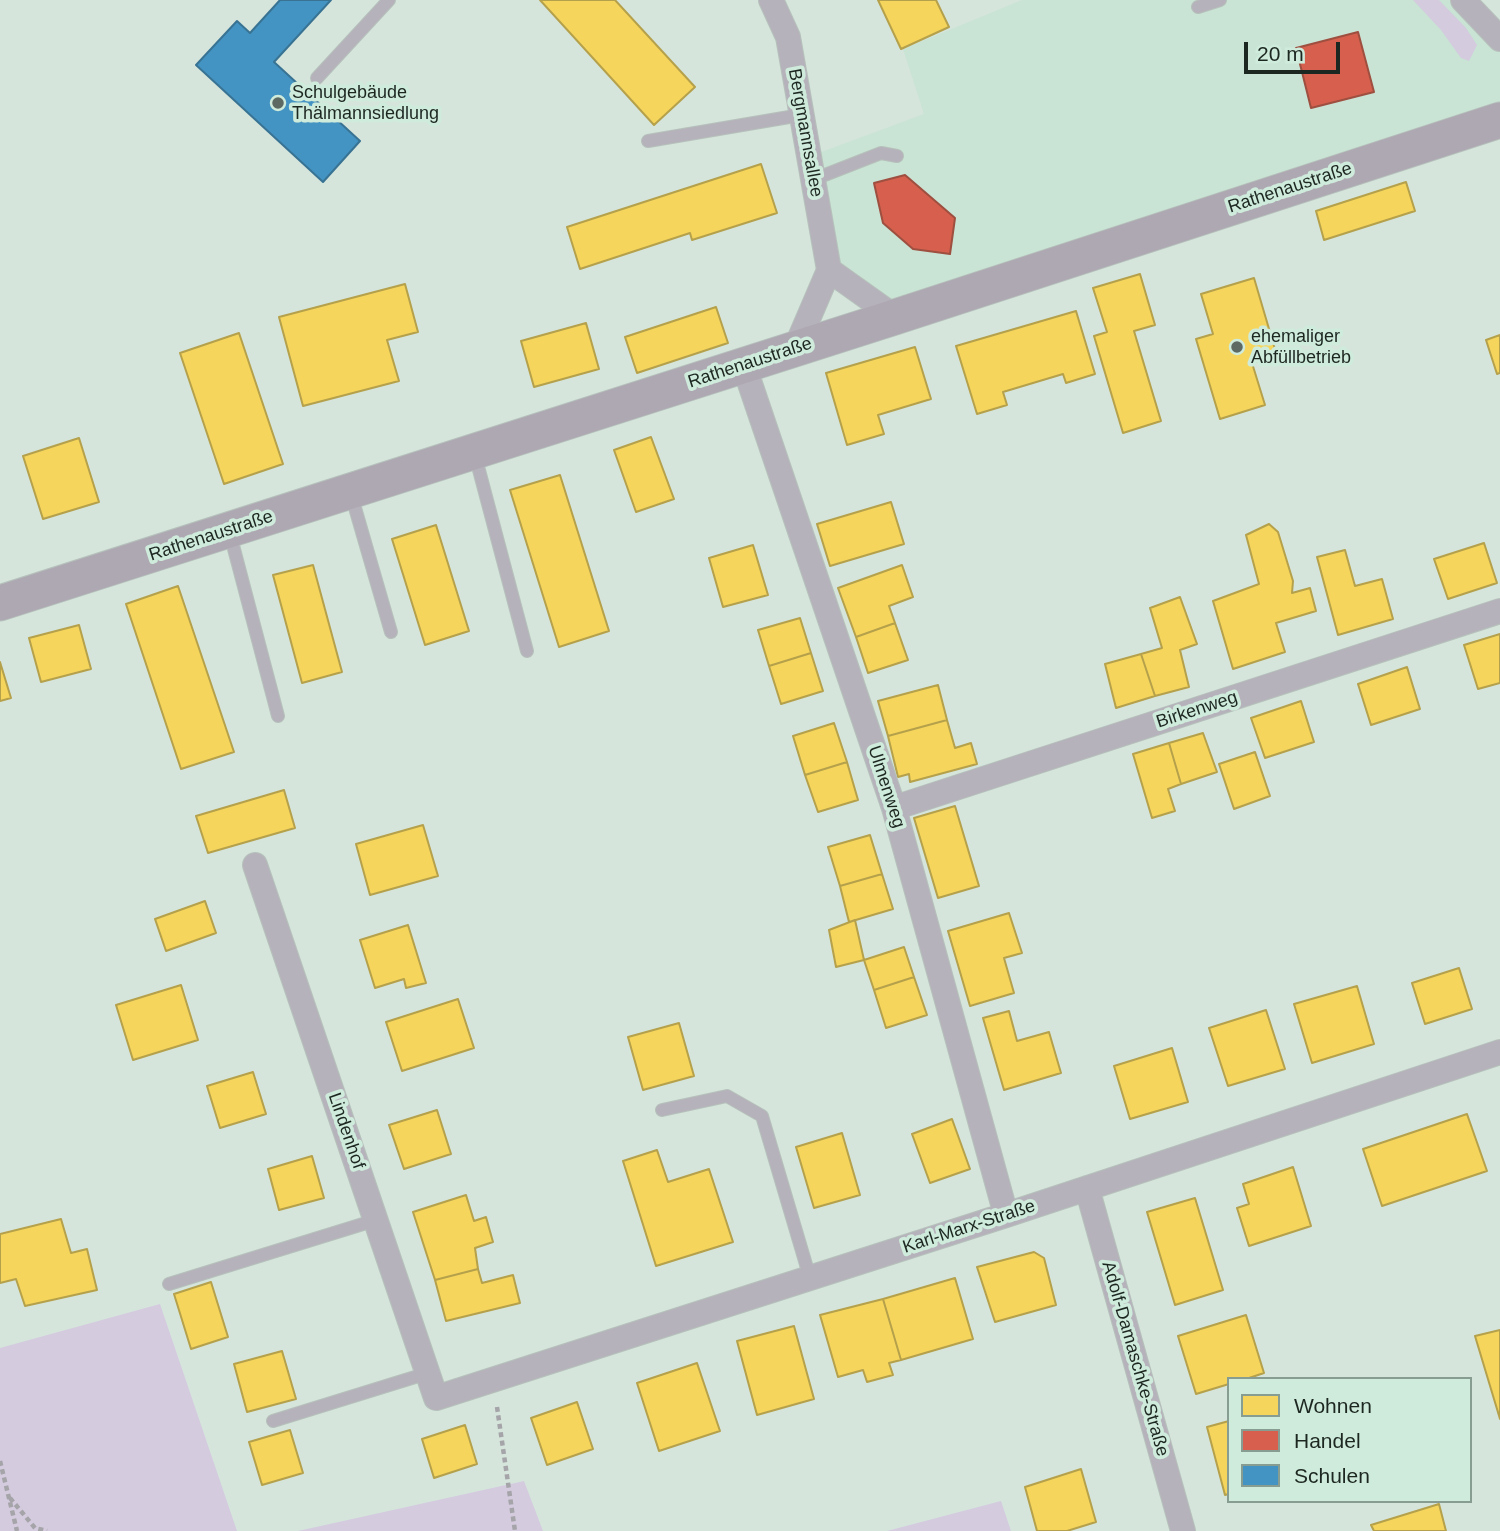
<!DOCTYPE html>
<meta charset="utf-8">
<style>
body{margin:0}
#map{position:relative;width:1500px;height:1531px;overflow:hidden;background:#d5e5dc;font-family:Helvetica,sans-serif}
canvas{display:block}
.legend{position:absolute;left:1227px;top:1377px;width:245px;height:126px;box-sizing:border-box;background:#cfebdb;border:2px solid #889d91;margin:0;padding:9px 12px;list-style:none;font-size:21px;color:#1d2722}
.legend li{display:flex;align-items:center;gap:14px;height:35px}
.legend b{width:35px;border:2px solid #889d91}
.scale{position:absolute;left:1244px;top:42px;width:96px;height:32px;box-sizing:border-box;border:4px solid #1d2722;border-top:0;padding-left:9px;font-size:21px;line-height:24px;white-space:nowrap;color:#1d2722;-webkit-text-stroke:5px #cfebdb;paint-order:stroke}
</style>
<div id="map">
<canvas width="1500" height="1531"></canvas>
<ul class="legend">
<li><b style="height:19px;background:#f6d55c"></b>Wohnen</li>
<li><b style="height:19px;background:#d6604d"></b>Handel</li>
<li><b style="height:19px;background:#4393c3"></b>Schulen</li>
</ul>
<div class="scale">20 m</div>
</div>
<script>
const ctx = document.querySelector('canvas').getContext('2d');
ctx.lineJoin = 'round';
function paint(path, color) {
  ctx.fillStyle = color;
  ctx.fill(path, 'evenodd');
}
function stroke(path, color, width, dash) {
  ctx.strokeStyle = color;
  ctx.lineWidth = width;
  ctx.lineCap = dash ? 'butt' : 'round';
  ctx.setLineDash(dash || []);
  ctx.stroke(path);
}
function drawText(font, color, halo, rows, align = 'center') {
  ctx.font = font + ' Helvetica,sans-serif';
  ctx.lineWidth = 7;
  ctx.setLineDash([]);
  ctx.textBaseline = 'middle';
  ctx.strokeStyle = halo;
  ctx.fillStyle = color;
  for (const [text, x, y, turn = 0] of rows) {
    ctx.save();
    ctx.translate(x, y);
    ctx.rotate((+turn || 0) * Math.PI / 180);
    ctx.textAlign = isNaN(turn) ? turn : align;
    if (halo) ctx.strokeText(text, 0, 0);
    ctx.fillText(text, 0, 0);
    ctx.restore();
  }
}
const built = new Path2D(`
 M1022,0H1463L1500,39V120L895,317L829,270L808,157L924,114L903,49Z`);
const green = new Path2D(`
 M1413,0H1439L1466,28L1477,45L1469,61L1461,58L1441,30Z
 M160,1304L237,1531H0V1348Z
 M524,1481L543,1531H298Z
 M1001,1501L1011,1531H887Z`);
const homes = new Path2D(`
 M540,0H615L695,87L654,125Z
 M878,0H936L949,27L901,49Z
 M761,164L777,213L692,240L690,233L580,269L567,227Z
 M1406,182L1415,211L1324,240L1316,211Z
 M1140,274L1155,325L1134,331L1161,421L1123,433L1094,336L1107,332L1093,288Z
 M1254,278L1277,356L1252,363L1265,405L1220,419L1196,339L1213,334L1201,294Z
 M405,284L418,332L387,340L399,381L303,406L279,317Z
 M716,307L728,343L637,373L625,337Z
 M1076,311L1095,374L1066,383L1063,374L1003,392L1007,405L977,414L956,346Z
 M586,323L599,369L534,387L521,341Z
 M239,333L283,464L224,484L180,353Z
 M1500,335V373L1497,374L1486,340Z
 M915,347L931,399L878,415L884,434L847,445L826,373Z
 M651,437L674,499L636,512L614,450Z
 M79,438L99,502L43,519L23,456Z
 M560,475L609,631L559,647L510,490Z
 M891,502L904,544L830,566L817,524Z
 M1269,524L1278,532L1293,581L1292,593L1310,588L1316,611L1276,623L1285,652L1233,669L1213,601L1259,584L1246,535Z
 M436,525L469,631L425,645L392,539Z
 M1484,543L1497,583L1448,599L1434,559Z
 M753,545L768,595L723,607L709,558Z
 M1345,550L1355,586L1382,579L1393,619L1338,635L1317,557Z
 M313,565L342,672L302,683L273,575Z
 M902,565L913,597L889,606L895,623L856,637L838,588Z
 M178,586L234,752L181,769L126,604Z
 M1180,597L1197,644L1180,650L1189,687L1155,696L1141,654L1162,648L1150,608Z
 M800,618L811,653L769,666L758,630Z
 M895,623L908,660L868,673L856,637Z
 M79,625L91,669L41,682L29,638Z
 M1500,634V683L1478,689L1464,645Z
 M811,653L823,691L781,704L769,666Z
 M1141,654L1155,696L1116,708L1105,664Z
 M0,662L11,698L0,701Z
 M1407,667L1420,709L1371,725L1358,684Z
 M938,685L947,720L888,736L878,701Z
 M1301,701L1314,742L1265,758L1251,718Z
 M947,720L955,748L971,743L977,764L910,782L909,774L898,777L888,736Z
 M834,723L847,762L805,775L793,736Z
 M1203,733L1217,772L1181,784L1169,743Z
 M1169,743L1181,784L1168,789L1175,811L1152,818L1133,754Z
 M1255,752L1270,796L1234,809L1219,764Z
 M847,762L858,800L818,812L805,775Z
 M284,790L295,828L208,853L196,816Z
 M955,806L979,886L938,898L914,818Z
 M423,825L438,876L370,895L356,844Z
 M870,835L882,874L840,886L828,847Z
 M882,874L893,909L849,922L840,886Z
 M205,901L216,933L166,951L155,919Z
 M1009,913L1022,953L1004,958L1014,993L970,1006L948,931Z
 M855,920L864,960L836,967L829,930Z
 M408,925L426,983L406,988L404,979L375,988L360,940Z
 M904,947L914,977L874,990L864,960Z
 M1459,968L1472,1009L1425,1024L1412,983Z
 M914,977L927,1015L886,1028L874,990Z
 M181,985L198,1040L133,1060L116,1005Z
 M1357,986L1374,1044L1312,1063L1294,1004Z
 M458,999L474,1048L402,1071L386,1022Z
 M1266,1010L1285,1069L1228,1086L1209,1028Z
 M1009,1011L1017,1041L1049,1032L1061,1073L1004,1090L983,1018Z
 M679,1023L694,1076L643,1090L628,1037Z
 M1172,1048L1188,1102L1130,1119L1114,1066Z
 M253,1072L266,1114L220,1128L207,1086Z
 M437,1110L451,1154L404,1169L389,1125Z
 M1467,1114L1487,1171L1382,1206L1363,1149Z
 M952,1119L970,1169L930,1183L912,1134Z
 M842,1133L860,1195L814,1208L796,1147Z
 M657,1150L668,1182L709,1169L733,1242L656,1266L623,1161Z
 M312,1156L324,1198L279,1210L268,1169Z
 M1293,1167L1311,1226L1249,1246L1237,1208L1249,1204L1243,1184Z
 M466,1195L474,1221L486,1217L493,1242L475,1248L478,1269L435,1280L413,1212Z
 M1195,1198L1223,1290L1175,1305L1147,1212Z
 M61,1219L71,1253L87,1249L97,1290L25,1306L16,1279L0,1283V1234Z
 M1034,1252L1044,1258L1056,1305L995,1322L977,1267Z
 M478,1269L482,1283L513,1275L520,1303L446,1321L435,1280Z
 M955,1278L973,1339L901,1360L883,1299Z
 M211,1282L228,1337L191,1349L174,1294Z
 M883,1299L901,1360L889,1363L893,1375L867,1382L863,1370L838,1377L820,1315Z
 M1246,1315L1264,1373L1246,1379H1229V1384L1196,1394L1178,1336Z
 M794,1326L814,1399L757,1415L737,1341Z
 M1500,1330V1419L1475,1336Z
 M282,1351L296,1399L247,1412L234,1364Z
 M697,1363L720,1431L659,1451L637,1383Z
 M577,1402L593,1449L547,1465L531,1418Z
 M1229,1421V1494L1225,1495L1207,1427Z
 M465,1425L477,1464L434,1478L422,1439Z
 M290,1430L303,1473L262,1485L249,1442Z
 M1081,1469L1096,1522L1067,1531H1037L1025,1487Z
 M1439,1504L1446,1531H1374L1371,1525Z`);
const shops = new Path2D(`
 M1358,32L1374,92L1311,108L1296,48Z
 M905,175L955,218L950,254L913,249L883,223L874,183Z`);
const schools = new Path2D(`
 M280,0H331L274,62L360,141L323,182L196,65L237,21L250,33Z`);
const path = new Path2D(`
 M497,1407L515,1531
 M0,1461L17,1531
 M10,1498L35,1528L47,1531`);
const service = new Path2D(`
 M1198,7L1220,0
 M317,78L389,0
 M648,141L801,115
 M812,180L881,153L897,156
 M475,455L527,651
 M351,494L391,632
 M229,530L278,716
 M662,1110L727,1096L762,1116L810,1278
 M169,1284L376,1220
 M273,1421L428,1373`);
const minor = new Path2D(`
 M771,0L788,37L829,270L796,347
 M1463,0L1500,39
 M829,270L895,317
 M744,366L894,808L1006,1215
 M894,808L1500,611
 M255,865L436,1398L1006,1215L1500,1052
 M1087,1188L1183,1531`);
const secondary = new Path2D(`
 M0,603L895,317L1500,120`);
const markers = [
 [278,103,7,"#5d6a63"],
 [1237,347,7,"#5d6a63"]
];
const poiNames = [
 ["Schulgebäude",292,93],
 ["Thälmannsiedlung",292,114],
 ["ehemaliger",1251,337],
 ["Abfüllbetrieb",1251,358]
];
const streetNames = [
 ["Bergmannsallee",805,133,80],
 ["Rathenaustraße",1290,188,-18],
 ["Rathenaustraße",750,363,-18],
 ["Rathenaustraße",211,536,-18],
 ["Birkenweg",1197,710,-18],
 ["Ulmenweg",886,787,72],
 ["Lindenhof",346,1131,71],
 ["Karl-Marx-Straße",969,1227,-18],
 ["Adolf-Damaschke-Straße",1135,1359,74]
];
paint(built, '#c9e3d4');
paint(green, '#d4cbdf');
paint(homes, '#f6d55c');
stroke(homes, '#b5a14b', 2);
paint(shops, '#d6604d');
stroke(shops, '#9e4f40', 2);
paint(schools, '#4393c3');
stroke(schools, '#387393', 2);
stroke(service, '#b6c1bb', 14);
stroke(minor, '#b6c1bb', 26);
stroke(secondary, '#b6c1bb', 37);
stroke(path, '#a5a4a8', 4.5, [5, 3.5]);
stroke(service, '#b6b2bb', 12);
stroke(minor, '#b6b2bb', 24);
stroke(secondary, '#aea8b3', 35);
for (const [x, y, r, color] of markers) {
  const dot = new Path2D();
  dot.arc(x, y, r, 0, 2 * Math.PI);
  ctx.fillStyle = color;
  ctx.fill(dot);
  stroke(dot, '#cfebdb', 2.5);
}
drawText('18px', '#1d2722', '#cfebdb', poiNames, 'left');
drawText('18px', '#1d2722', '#cfebdb', streetNames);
</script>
